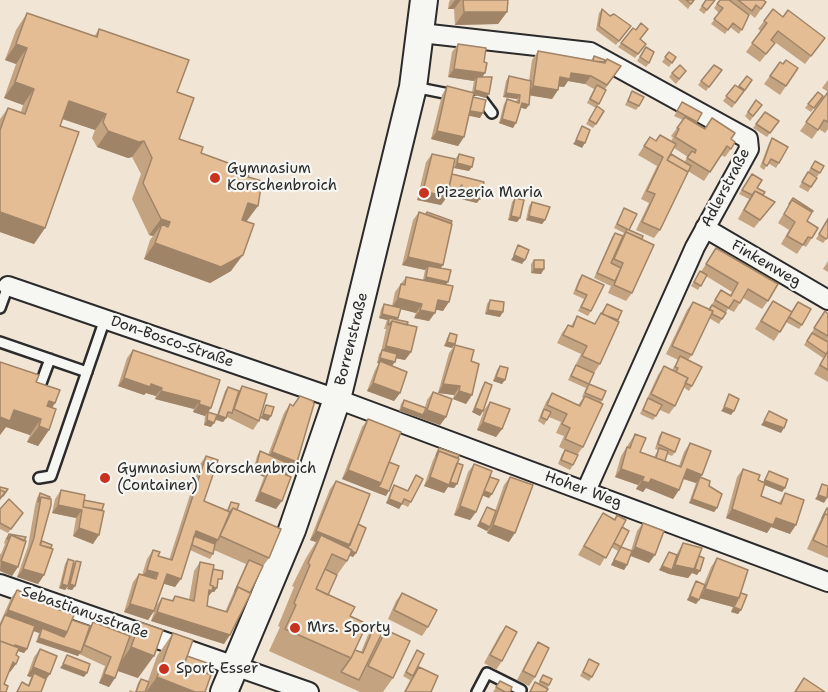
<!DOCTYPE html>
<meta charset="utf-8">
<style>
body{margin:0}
canvas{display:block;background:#f1e5d6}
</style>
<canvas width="828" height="692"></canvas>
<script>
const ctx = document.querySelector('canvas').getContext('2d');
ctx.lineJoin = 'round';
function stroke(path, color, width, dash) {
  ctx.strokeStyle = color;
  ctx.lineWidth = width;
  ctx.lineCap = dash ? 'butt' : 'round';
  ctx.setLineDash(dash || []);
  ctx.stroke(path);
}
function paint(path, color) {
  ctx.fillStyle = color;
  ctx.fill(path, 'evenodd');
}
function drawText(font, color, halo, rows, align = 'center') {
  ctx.font = font + ' "Shantell Sans",sans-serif';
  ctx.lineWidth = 4.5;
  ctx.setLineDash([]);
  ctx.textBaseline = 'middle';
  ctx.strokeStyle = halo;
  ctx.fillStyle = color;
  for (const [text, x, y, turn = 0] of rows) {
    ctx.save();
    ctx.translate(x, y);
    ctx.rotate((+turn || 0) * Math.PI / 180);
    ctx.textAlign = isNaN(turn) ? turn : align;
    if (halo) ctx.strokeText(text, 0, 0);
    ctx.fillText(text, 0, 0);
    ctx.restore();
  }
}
const lane = new Path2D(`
 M414,87L454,95
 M476,100L483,101L492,113
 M0,308L8,286
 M0,342L87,372
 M37,394L50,359
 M39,478L51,476L105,319
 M477,692L487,673L521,690`);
const street = new Path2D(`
 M421,33L590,52L748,139L749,149L695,247L586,491
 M705,228L828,300
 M8,286L337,399L828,582
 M0,584L309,692`);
const secondary = new Path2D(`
 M224,692L292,530L337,399L413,87L424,0`);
const wall = new Path2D(`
 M450,0H508L507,12L498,24L455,25L454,9H448L449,2Z
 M678,0H694L688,9Z
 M706,0H715L704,14L699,10Z
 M720,0H763L766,2L755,18L750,14L739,34L730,27L725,34L711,24L719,13L714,8Z
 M602,9L610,16L631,26L616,45L596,30L599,13Z
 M773,9L783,17L825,38L805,64L772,40L775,43L760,62L746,52L761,31L758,29Z
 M27,13L94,37L99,29L177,92L179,139L201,153L248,177L247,221L231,271L210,283L144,259L150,240L153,236L149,235L132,199L141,174L132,157L128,158L97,147L92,138L95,130L62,119L60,126L45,228L34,244L0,232V119L8,108L21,112L23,105L4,98L16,64L5,60L16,30Z
 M633,28L641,39L646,44L635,58L618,47Z
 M458,44L484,62L483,77L486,98L474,95L473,97L480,118L469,115L464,137L458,146L431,139L442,95L447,86L472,92L474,81L448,77L452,52Z
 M646,47L649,63L646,67L637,61Z
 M538,51L591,60L594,56L604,62L607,59L621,66L605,89L599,104L596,108L587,103L594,89L585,84L568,81L564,87L559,86L558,90L552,99L530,95L526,109L521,108L513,128L499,123L504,104L507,99L516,102L517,99L503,97L506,81L509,76L529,81L532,60Z
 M669,52L676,57L669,67L662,62Z
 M780,62L783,64L798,68L780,95L764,84Z
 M714,65L722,70L706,91L698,85Z
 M672,73L683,75L676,84L669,77Z
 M747,76L752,80L732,108L723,101L735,85L738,87Z
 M828,80V129L825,133L819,129L812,139L800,131L828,92L822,88Z
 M632,91L639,106L636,110L625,105Z
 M818,92L823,96L811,112L805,108Z
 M756,100L762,105L750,121L745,116Z
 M682,102L702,113L696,124L704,129L712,118L731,139V149L725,157L721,155L704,181L688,171L660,230L654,238L636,230L649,203L641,199L657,166L638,155L650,137L655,141H671L673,138L671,136L683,120L674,116ZM674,148L688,157L684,162L671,154Z
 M597,106L596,124L593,128L586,124Z
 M765,112L779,121L767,137L753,128Z
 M772,138L779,163L776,168L768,163L764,170L760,167L769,143Z
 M432,154L452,174L477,203L457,198L458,190L455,195L448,193L447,197L441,205L417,200L426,162Z
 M459,154L469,171L454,168L456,158Z
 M815,161L824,166L817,177L808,172Z
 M808,172L817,178L808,192L799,187Z
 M749,179L763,195L775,202L754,228L738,219L749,199L739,194Z
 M515,198L520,218L517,222L508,220L512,202Z
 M532,202L545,220L542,224L526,220L529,206Z
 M790,203L807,221L812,238L806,247L803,245L797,254L781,244L789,230L778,223Z
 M624,208L629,230L642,239L632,293L626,301L608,293L611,286L594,278L612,237L615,233L622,236L624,233L614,228Z
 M419,212L443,265L440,268L446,285L443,311L436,309L429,321L414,318L416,313L401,309L397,319L407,325L411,352L405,360L395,358L392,366L400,393L394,401L367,391L375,370L379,363H377L379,354L381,352L386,329H384L387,320L379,318L381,309L384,304L392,306L395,292L406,277L423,280L425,270L402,265L413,220Z
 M828,218V237L823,243L816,239Z
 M716,248L768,301L762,309L743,298L734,312L728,309L719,324L709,318L692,355L688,360L692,386L689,391L683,387L675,406L669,414L660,410L653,420L640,414L658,375L664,366L672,370L678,360L666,354L687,310L693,302L709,309L721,290L730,295L732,292L706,276L698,290L691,286L700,271L701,272Z
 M534,260L544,269L541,274L531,273V264Z
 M828,261V272L823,269Z
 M582,275L591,311L588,316L578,311L584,299L573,294L579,279Z
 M490,300L500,317L485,314L487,304Z
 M773,301L802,325L799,329L786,322L774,341L755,329Z
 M607,304L600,364L594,373L589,384L602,400L583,447L577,455L573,465L570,470L558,464L562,454L565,450L570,452L559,447L564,436L556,433L561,422L549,417L544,425L538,421L546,402L552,393L578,405L583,398L582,397L586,388L568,380L581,354L557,343L562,333L568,325L571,326L577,316L594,324Z
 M825,311L828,314V382L814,374L823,358L804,345Z
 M450,333L455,344L452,348L444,346L447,338Z
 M455,345L471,361L472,395L466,404L453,399L454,395L438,393L449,353Z
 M133,350L211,408L205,416L193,412L194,409L155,399L156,396L146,393L144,395L118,386L127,358Z
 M0,362L36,382L55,403L52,408L49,430L38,446L27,442L30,435L6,427L0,435Z
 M500,366L502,384L493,381L497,370Z
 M485,382L483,411L480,416L472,412L482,387Z
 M242,386L259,421L253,430L227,417L223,422L215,420L211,427L204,425L205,416L208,412L217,415L225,391L228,387L239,391Z
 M433,392L446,417L440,425L399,411L401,404L404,400L425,407L427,400Z
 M490,402L502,429L496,437L477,430L484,410Z
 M290,404L293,406L297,462L291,470H290L287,475L276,509L255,501L264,477L253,472L257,456L260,451L268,455L284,413Z
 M368,419L389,462L386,496L342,479L362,427Z
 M662,432L675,452L672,456L667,454L665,461L679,466L684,452L690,443L702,475L700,477L709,486L717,508L714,512L689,503L696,483L683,479L679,490L673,499L646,488L643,492L636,489L638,485L615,477L621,456L635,434L640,452L654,457L658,450L655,449L659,436Z
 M439,448L458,458L457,484L454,488L448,487L444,493L424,486L433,460Z
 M206,456L204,501L227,510L231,502L269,558L263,566L224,644L151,621L156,606L162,598L171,601L175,596L189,600L194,571L200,562L213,569L219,584L218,583L217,588L214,592H212L208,597L207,606L225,612L246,564L214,550L213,554L210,559L190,550L175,587L164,584L154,611L148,620L124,612L133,582L139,574L142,575L147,559L153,550L158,556L169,560L200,464Z
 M474,464L490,477L492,494L489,498L482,495L476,512L470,520L454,515L468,472Z
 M743,469L758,480L763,482L769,471L782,492L765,485L761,496L779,503L785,493L790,534L771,527L767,533L726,518L737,477Z
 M416,475L411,502L408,507L402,504L399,509L386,503L391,490L394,485L407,491Z
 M510,477L509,542L487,533L488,530L487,531L477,526L487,507L495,511L504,485Z
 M336,481L358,524L356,553L353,557L349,555L347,561L337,575L328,595L350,616L355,650L361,652L368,635L374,627L376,644L386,630L393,678L383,692H360L269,651L280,627L278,626L294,587L292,586L306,558L316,542L310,540L330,489Z
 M61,490L84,500L102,510L93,544L73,536L76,518L52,513L55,499Z
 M40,493L42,541L44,575L38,584L17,577L28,546L35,506L37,498Z
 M827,508H828V558L807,549L824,512Z
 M0,509L23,513L8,533L0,529Z
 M603,513L614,519L617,515L622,527L621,547L631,551L637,531L643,523L649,563L630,556L627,565L624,570L611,565L618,551L611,547L600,566L578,555L597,522Z
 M9,534L26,537L12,576L0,571V554H1L5,544L4,543L6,538Z
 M683,543L699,556L697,575L692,573L688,578L669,574L659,570L669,552L676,555Z
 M717,558L741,593V610L738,614L731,612L733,606V607L700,598L696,604L687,600L693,586L696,581L704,584L711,567Z
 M68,559L73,565L76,561L75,586L72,590L67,589L68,586L65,590L59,588L65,564Z
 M17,590L51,607L72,620L90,626L93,622L130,636L140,622L138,678L118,671L115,678L109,687L99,683L105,666L79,654L78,656L36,642L39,633L33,631L27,649L24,653L18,651L16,655V664L10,672H9L0,692V623L11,598Z
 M402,593L428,627L422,636L388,619L396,601Z
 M506,626L502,661L496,670L484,663L500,634Z
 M173,633L187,656L207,673L205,692H129L130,690L135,692L138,683L141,679L148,681L157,656Z
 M538,642L535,677L529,686L517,680L532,651Z
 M40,649L50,674L45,680L41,692H16L22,682L28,685L31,677L27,676L34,657Z
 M417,650L416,671L431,692H404L410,680L403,676Z
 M589,659L592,677L589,681L580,676Z
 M543,675L549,685L546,692H529L535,682L538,684Z
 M500,681L510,692H493Z`);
const shadedWall = new Path2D(`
 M455,0H461L454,9H448Z
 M464,12H507L498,24L455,25Z
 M16,44L27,48L16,64L5,60Z
 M454,69L485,73L479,82L477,77L474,81L448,77Z
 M571,73L591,76L585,84L568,81L564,87L554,86L560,77Z
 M15,82L34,89L23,105L4,98Z
 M533,86L558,90L552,99L527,95Z
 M475,90L489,94L486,98L472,94Z
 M506,93L520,95L517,99L503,97Z
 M69,101L106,114L95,130L57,117Z
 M522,103L529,105L526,109L519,107Z
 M468,110L483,113L480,118L465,115Z
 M502,119L516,123L513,128L499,123Z
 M108,131L144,141L132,157L128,158L97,147Z
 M437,131L464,137L458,146L431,139Z
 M576,140L585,143L582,148L573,144Z
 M457,163L472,167L469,171L454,168Z
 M447,188L458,190L455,195L444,192Z
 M423,191L447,197L441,205L417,200Z
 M460,194L480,199L477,203L457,198Z
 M248,203L258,206L246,222L237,219Z
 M0,212L45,228L34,244L0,232Z
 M511,216L520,218L517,222L508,220Z
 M529,216L545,220L542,224L526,220Z
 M161,219L170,222L158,238L162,224L153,236L149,235Z
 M155,243L243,255L231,271L210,283L144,259Z
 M514,255L525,260L522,264L511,260Z
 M408,257L443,265L437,273L428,266L425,270L402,265Z
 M534,269H544L541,274L531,273Z
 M426,277L448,282L445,286L423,281Z
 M398,298L422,304L416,313L392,307Z
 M438,300L449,302L443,311L432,309Z
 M420,310L435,313L429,321L414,318Z
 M488,310L503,312L500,317L485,314Z
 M382,314L398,318L395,322L389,318L387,320L379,318Z
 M447,342L455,344L452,348L444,346Z
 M386,346L411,352L405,360L380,355Z
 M380,358L395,362L392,366L377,363Z
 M496,377L505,380L502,384L493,381Z
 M124,378L151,384L162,388L156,396L146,393L144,395L118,386Z
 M373,383L400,393L394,401L367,391Z
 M443,384L460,386L454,395L438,393Z
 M161,391L200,401L194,409L155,399Z
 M459,391L472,395L466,404L453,399Z
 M49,401L55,403L44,420Z
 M199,404L211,408L205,416L193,412Z
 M402,407L423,415L427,410L446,417L440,425L399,411Z
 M724,407L734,411L731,415L721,411Z
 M475,408L483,411L480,416L472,412Z
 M14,410L41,419L30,435L6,427L0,435V417Z
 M263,414L271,416L268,421L260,418Z
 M218,415L226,418L223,422L215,419Z
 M207,420L214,423L211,427L204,425Z
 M764,421L784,428L781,433L761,425Z
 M483,422L502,429L496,437L477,430Z
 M39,426L49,430L38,446L27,442Z
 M272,452L297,462L291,470L266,460Z
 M273,466L289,473L286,477L270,471Z
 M256,468L267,472L264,477L253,472Z
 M621,469L644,477L638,485L615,477Z
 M687,469L702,475L696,483L681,478Z
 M348,470L381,483L375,492L342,479Z
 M430,477L449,482L457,484L454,488L448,487L444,493L424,486Z
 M651,479L679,490L673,499L646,488L643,492L636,489L642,481Z
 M765,480L785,488L782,492L762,484Z
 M378,487L389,491L386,496L375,492Z
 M484,490L492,494L489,498L481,495Z
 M260,492L282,501L276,509L255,501Z
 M818,495L827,498L824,503L815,499Z
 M389,499L402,504L399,509L386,503Z
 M692,499L717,508L714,512L689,503Z
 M58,505L82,510L76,518L52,513Z
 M460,506L476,512L470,520L454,515Z
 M732,509L776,518L796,525L790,534L771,527L767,533L726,518Z
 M480,522L490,527L487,531L477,526Z
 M493,525L515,533L509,542L487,533Z
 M79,528L99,535L93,544L73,536Z
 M196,531L218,540L212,549L193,535Z
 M316,531L350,545L356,553L353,557L318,543L321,535L316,542L310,540Z
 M635,547L655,555L649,563L629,555Z
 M614,560L627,565L624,570L611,565Z
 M1,561L18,567L12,576L0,571Z
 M675,565L693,568L700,571L697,575L692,573L688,578L669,574L659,570L662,566L672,570Z
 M23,569L44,575L38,584L17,577Z
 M147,570L158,573L152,582L141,578Z
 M167,574L181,579L175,587L162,583Z
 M62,584L68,586L65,590L59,588Z
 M70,584L75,586L72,590L67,589Z
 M208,586L217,588L214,592H212L206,599Z
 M705,589L739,598L733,607L699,598Z
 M690,596L699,600L696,604L687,600Z
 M130,604L154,611L148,620L124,612Z
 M734,607L741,610L738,614L731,612Z
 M8,610L67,632L61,641L42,628L39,633L3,619Z
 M157,612L230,635L224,644L151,621Z
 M39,638L81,652L78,656L36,642Z
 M15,645L27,649L24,653L12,649Z
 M131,647L154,656L138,678L115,670Z
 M13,662L16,664L10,672L7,671Z
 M63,664L87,673L84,677L60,668Z
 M33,667L50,674L44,682L34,673L31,677L27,676Z
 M104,674L115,678L109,687L99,683Z
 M157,677L199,692H146Z`);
const building = new Path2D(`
 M463,0H508L507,12H464Z
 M686,0H694L691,4Z
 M706,0H715L707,10L702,6Z
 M720,0H729L749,15L742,30L733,23L728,30L714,19L723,8L717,4Z
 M738,0H763L766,2L761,9L756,5L752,11Z
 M602,9L610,16L614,14L631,26L619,41L599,26Z
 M773,9L783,17L788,10L825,38L811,56L778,31L771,40L775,43L766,54L752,43L767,23L764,21Z
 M27,13L97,37L99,29L189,60L177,92L194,98L179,139L203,147L201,153L250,171L248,177L262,181L258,206L248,203L242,220L254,224L243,255L221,267L155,243L162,224L168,227L170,222L161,219L143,183L152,158L144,141L139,142L108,131L103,122L106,114L69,101L60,126L79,132L45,228L0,212V130L8,108L25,114L34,89L15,82L27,48L16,44Z
 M641,23L648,29L640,39L646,44L638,54L621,43L633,28L636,30Z
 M458,44L486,48L484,62L487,63L485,73L454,69Z
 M646,47L654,52L649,63L640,57Z
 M538,51L605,63L607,59L621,66L607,85L591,76L571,73L570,79L560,77L558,90L533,86Z
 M669,52L676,57L672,63L665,57Z
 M594,56L605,60L604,62L593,61Z
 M786,60L798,68L786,86L770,76L780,62L783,64Z
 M680,65L686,71L679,79L672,73Z
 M714,65L722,70L709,87L701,81Z
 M509,76L531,81L529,105L522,103L516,123L502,119L507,99L519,103L520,95L506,93Z
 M747,76L752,80L745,90L739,86Z
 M477,77H492L489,94L475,90Z
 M597,85L606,90L599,104L590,99Z
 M735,85L744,91L735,103L726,96Z
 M447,86L474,93L464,137L437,131Z
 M632,91L644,97L639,106L628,101Z
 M818,92L823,96L814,108L808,104Z
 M828,92V122L824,120L818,130L806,122Z
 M473,97L486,100L483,113L470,111Z
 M756,100L762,105L753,116L748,112Z
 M682,102L702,113L697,122L677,111Z
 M597,106L604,111L596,124L589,120Z
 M765,112L779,121L770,133L756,124Z
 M685,117L705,129L712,118L735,133L731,139L735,142L731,149L727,146L710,172L687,158L692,151L695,153L696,150L675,137L679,129L677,128Z
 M582,126L590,130L585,143L576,140Z
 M660,135L676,144L667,160L688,172L660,230L642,222L655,194L647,191L663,157L644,146L650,137L656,141Z
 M772,138L788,147L779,163L771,159L767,166L763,163Z
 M432,154L455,159L447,197L423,191Z
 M459,154L474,158L472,167L457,163Z
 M671,154L691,166L688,172L667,160Z
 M815,161L824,166L820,173L811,168Z
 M808,172L817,178L811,187L802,182Z
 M452,174L484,182L480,199L460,194L462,185L458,190L449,188Z
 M752,174L762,180L757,188L765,192L763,195L755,191L752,195L742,190Z
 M755,191L775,202L760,220L744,210Z
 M515,198L524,200L520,218L511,216Z
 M793,198L813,211L812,212L792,200L789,204Z
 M792,200L812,212L807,221L818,228L812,238L808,237L803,245L787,236L795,222L784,214Z
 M532,202L550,207L545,220L529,216Z
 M624,208L637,214L629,230L617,224Z
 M419,212L452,224L443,265L408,257Z
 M427,212L452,221L451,223L426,214Z
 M828,219V237L826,239L819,234Z
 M627,229L643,236L642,239L626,232L624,236Z
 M626,232L654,245L632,293L614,285L623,263L614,259Z
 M615,233L623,236L611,263L621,268L615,281L597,273Z
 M518,245L529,250L525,260L514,255Z
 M716,248L778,284L768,301L748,289L740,303L734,300L729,308L715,300L721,290L731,296L738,283L706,264Z
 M534,260H544V269H534Z
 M428,266L451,270L448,282L426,277Z
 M700,271L707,275L701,286L694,282Z
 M582,275L604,285L591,311L581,307L587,295L576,290Z
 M406,277L453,286L449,302L438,300L435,313L420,310L422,304L398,298L401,284L405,285Z
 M490,300L504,302L503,312L488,310Z
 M773,301L792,312L780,332L761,321Z
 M693,302L713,311L692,355L672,346Z
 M798,302L811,309L802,325L789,317Z
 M384,304L401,308L398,318L382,314Z
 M607,304L622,311L618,320L602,314Z
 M712,305L726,313L722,319L712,314L713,311L709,310Z
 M825,311L828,314V336L814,328Z
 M601,313L619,322L600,364L582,356L587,346L563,335L568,325L573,327L577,316L595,324Z
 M389,318L408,322L407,325L392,321L389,325H388Z
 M392,321L417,327L411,352L386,346Z
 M450,333L457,335L455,344L447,342Z
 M812,333L828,342V351L826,354L807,341Z
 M455,345L474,350L471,361L479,364L472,395L459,391L460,386L443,384Z
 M133,350L220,380L211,408L199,404L200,401L161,391L162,388L151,384L150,387L124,378Z
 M382,350L397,354L395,362L380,358Z
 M828,351V370L820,365Z
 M680,356L702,367L692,386L685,383L688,378L676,372L678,368L675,367Z
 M380,361L407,372L400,393L373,383Z
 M0,362L39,375L36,382L60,390L55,403L49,401L47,406L56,409L49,430L39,426L41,419L14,410L10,421L0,417Z
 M576,365L594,373L589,384L571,376Z
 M500,366L508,368L505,380L496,377Z
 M664,366L688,378L675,406L651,394Z
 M485,382L492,385L483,411L475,408Z
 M589,384L606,391L602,400L585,393Z
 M242,386L267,394L259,421L234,409Z
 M228,387L239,391L232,413L228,412L226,418L218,415Z
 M433,392L452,399L446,417L427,410Z
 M552,393L580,406L585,396L603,404L583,447L565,439L570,428L562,424L567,414L547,405Z
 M729,394L739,399L734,411L724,407Z
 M300,396L313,401L314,404L297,462L272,452L290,404L293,406Z
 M648,398L662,405L656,416L643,410Z
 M404,400L426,408L423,415L402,407Z
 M490,402L510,409L502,429L483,422Z
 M266,405L274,407L271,416L263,414Z
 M544,409L551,412L547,420L541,417Z
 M769,411L787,420L784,428L764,421Z
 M208,412L217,415L214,423L207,420Z
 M368,419L401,432L381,483L348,470Z
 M662,432L680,439L675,452L658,444Z
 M635,434L646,438L640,452L681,467L690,443L711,451L702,475L687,469L679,490L651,479L649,483L642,481L644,477L621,469L627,447L630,448Z
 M439,448L459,455L458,458L439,451L436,456Z
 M659,448L668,451L665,461L656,458Z
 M565,450L578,455L573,465L561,460Z
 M260,451L292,465L289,473L273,466L272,469L270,468L267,472L256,468Z
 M439,451L459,459L449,485L430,477Z
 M206,456L218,460L204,501L230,512L218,540L196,531L181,579L167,574L154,611L130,604L139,574L156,579L158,573L147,570L153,550L160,552L158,556L172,560Z
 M389,462L399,466L389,491L378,487L381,483Z
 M457,463L463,465L457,484L450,482Z
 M474,464L492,471L476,512L460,506Z
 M270,468L291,477L282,501L260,492Z
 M743,469L760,475L758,480L765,483L761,496L781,504L785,493L804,500L796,525L776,518L773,525L732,509Z
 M769,471L788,479L785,488L765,480Z
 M416,475L423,479L411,502L404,499L402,504L389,499L394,485L408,491Z
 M490,477L499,480L492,494L484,491Z
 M510,477L533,485L515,533L493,525Z
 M700,477L710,481L709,486L722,494L717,508L692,499Z
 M336,481L370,494L350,545L316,531Z
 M822,484L828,486L827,498L818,495Z
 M0,487L8,489L3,496L5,492L0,490Z
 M0,490L5,492L0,499Z
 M61,490L85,495L83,507L104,511L99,535L79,528L82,510L58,505Z
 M40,493L50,497L49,499L41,497L38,502Z
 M41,497L51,499V505L40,545L53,549L44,575L23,569L34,538Z
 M9,499L23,513L11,529L0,523V509Z
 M84,500L104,504L102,510L83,507Z
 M231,502L239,504L237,510L233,508L230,512L228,511Z
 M487,507L496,511L490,527L480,522Z
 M233,508L281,529L269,558L220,536Z
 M827,508H828V515L825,514L822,518Z
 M603,513L615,520L617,515L626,520L606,558L584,546Z
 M825,514L828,515V547L813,540Z
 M643,523L664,531L655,555L635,547Z
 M358,524L366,528L356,553L351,551L352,550L348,548Z
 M622,527L629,531L621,547L614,543Z
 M9,534L26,537L24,541L11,535L8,539H7Z
 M11,535L26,541L18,567L1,561Z
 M321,535L352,550L347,561L332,554L316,589L355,607L350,616L367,624L351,658L285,629L296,605L294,603L310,565L308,563Z
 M194,536L215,544L213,554L192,545Z
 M42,541L52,545L51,548L40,545Z
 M683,543L702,548L694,569L675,565Z
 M621,547L632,551L627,565L614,560Z
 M669,552L677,555L672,570L662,566Z
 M699,556L704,558L700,571L695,569Z
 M717,558L748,570L739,598L705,589Z
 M68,559L74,561L68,586L62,584Z
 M249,560L263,566L250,593L238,587L235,591Z
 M76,561L81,562L75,586L70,584Z
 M200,562L214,565L210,585L213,586L212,591L209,590L207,606L227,612L238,587L251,593L230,635L157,612L162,598L173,601L175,596L194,601Z
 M213,569L223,571L222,579H218L217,588L213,587V586L210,585Z
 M325,569L337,575L328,595L316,589Z
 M696,581L705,585L699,600L690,596Z
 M17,590L52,603L51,607L74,615L67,632L8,610Z
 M402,593L437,610L428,627L394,610Z
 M741,593L747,595L741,610L734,607Z
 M5,615L35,626L27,649L15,645L14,646L0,641V626Z
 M72,620L90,626L81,652L39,638L42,628L64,637L67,632Z
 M93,622L130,636L115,678L104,674L111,657L84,645Z
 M140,622L163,630L154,656L131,647Z
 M506,626L517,632L502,661L490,655Z
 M374,627L383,631L359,680L341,672L351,658L355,650L363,653Z
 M386,630L410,641L393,678L368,666Z
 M173,633L193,640L184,665L211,675L205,692H195L157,677Z
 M0,641L19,648L16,655L19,657L16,664L13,662L4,684L8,686L6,692H0Z
 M538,642L549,648L535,677L523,671Z
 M40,649L57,656L50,674L33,667Z
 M417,650L424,654L413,676L406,672Z
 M67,655L90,664L87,673L63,664Z
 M187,656L210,664L207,673L184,665Z
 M589,659L599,664L592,677L583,672Z
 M419,667L438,676L431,692H405Z
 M34,673L46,679L41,692H17L22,682L29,686Z
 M543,675L552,679L549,685L540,681Z
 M804,678L825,692H795Z
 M141,679L149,682L145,692H136Z
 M500,681L512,687L510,692H505L496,687Z
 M535,682L548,689L546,692H530Z`);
const markers = [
 [215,178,6,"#c8321e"],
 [424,193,6,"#c8321e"],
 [105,478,6,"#c8321e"],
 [295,628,6,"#c8321e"],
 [164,669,6,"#c8321e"]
];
const poiNames = [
 ["Gymnasium",227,169],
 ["Korschenbroich",227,186],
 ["Pizzeria Maria",436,193],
 ["Gymnasium Korschenbroich",117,469],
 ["(Container)",117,486],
 ["Mrs. Sporty",307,628],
 ["Sport Esser",176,669]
];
const streetNames = [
 ["Adlerstraße",726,188,-62],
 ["Finkenweg",766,264,30],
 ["Borrenstraße",352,339,-76],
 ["Don-Bosco-Straße",172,342,19],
 ["Hoher Weg",583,490,20],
 ["Sebastianusstraße",85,613,19]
];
stroke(lane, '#2b2b2b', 14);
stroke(street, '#2b2b2b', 22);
stroke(secondary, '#2b2b2b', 30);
stroke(lane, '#f6f6f2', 9);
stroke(street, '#f6f6f2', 18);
stroke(secondary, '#f6f6f2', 26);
paint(wall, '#c4a380');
paint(shadedWall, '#a08468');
paint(building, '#e4bd95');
stroke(building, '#a08468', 1.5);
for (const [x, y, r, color] of markers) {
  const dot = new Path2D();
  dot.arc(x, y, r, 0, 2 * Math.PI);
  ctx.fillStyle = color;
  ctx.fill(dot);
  stroke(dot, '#f6f6f2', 2);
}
drawText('15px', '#2b2b2b', '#f6f6f2', poiNames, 'left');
drawText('15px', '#2b2b2b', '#f6f6f2', streetNames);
</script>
